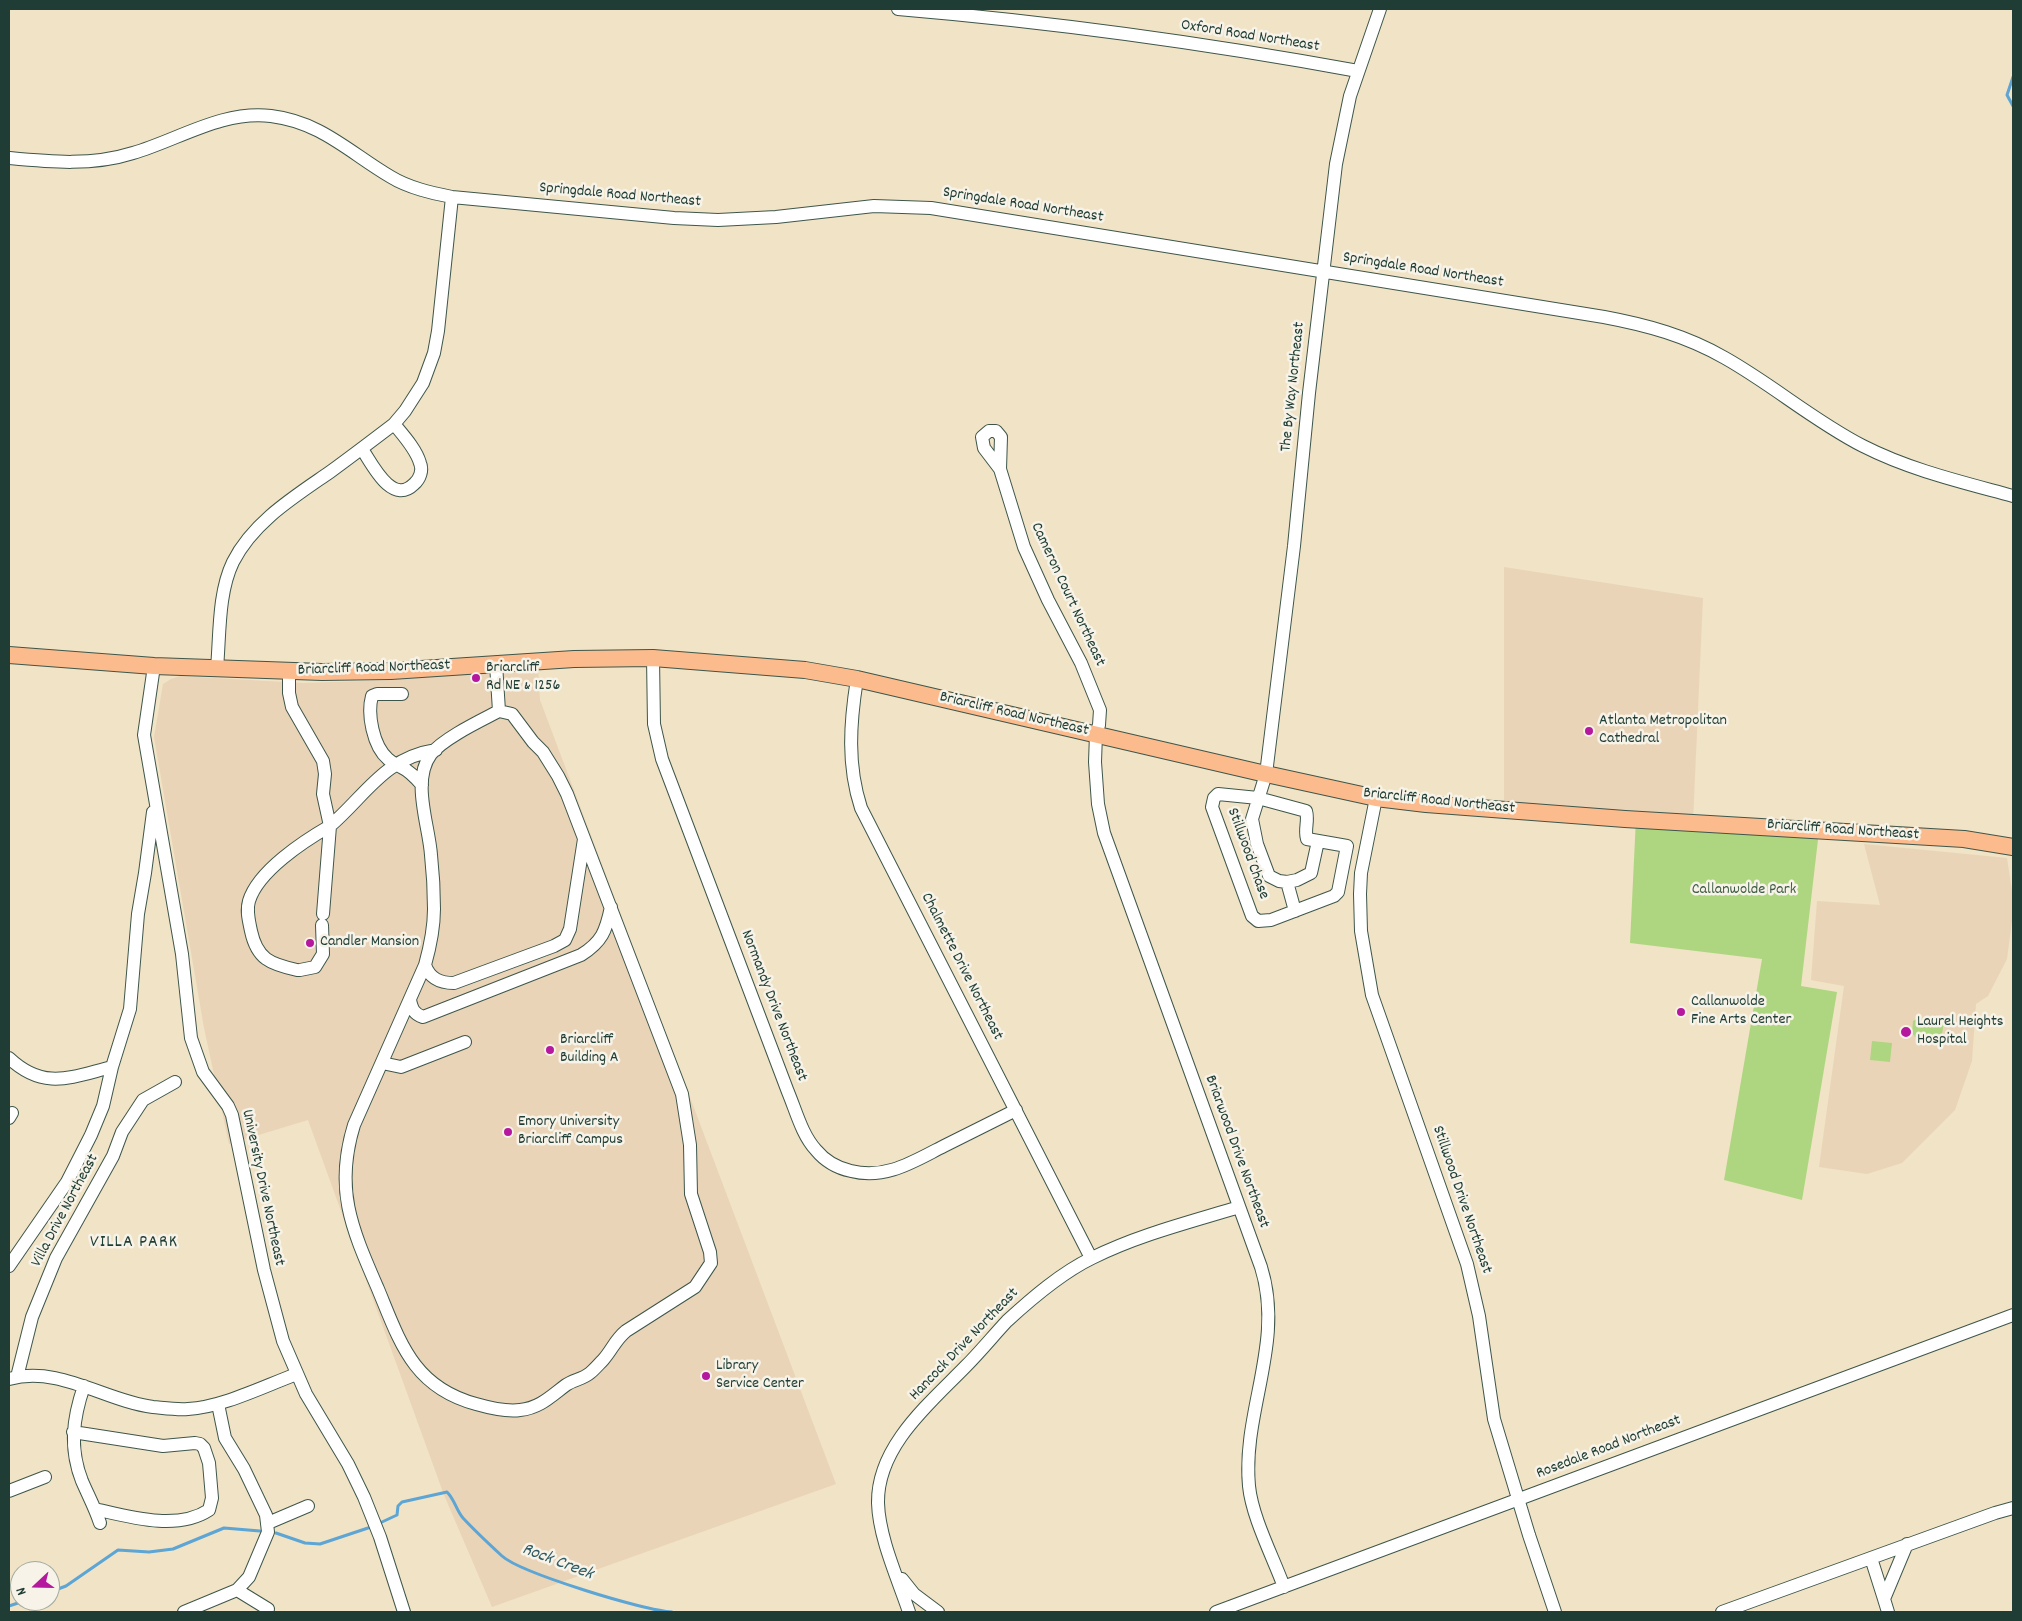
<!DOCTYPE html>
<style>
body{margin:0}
#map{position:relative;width:2022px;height:1621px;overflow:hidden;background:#f1e3c6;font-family:Dekko,sans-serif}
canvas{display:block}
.frame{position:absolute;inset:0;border:10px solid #1f3d34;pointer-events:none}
.north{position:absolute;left:10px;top:1561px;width:50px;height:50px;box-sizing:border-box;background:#f7f3e8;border:1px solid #a1aaa0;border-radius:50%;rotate:249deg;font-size:14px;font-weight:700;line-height:20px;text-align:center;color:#1f3d34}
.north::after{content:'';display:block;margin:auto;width:18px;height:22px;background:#b5179e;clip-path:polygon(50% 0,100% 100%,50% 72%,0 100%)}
</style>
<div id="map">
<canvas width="2022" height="1621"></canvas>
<div class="frame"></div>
<div class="north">N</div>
</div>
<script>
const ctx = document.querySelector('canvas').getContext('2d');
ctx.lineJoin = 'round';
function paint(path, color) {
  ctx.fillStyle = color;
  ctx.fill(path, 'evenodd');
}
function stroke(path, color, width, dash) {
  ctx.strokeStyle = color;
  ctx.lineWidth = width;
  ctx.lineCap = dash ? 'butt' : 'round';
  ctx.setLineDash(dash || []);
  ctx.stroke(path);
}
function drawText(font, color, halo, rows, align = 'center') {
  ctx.font = font + ' Dekko,sans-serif';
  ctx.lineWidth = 5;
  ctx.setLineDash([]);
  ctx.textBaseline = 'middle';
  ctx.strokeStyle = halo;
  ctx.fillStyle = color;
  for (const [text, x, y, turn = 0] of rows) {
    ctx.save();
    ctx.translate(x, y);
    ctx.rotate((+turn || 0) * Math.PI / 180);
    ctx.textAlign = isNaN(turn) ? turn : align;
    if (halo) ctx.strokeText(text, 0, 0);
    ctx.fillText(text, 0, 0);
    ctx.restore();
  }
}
const built = new Path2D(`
 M1504,567L1703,598L1693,822L1504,808Z
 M538,668L540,700L836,1484L492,1607L444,1495L308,1120L229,1144L204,1028L154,737L163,684L171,679L180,676L303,683L392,680Z
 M1864,844L2007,858L2013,897V913L2007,959L1988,996L1976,1004L1972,1061L1955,1110L1902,1163L1867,1174L1819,1167L1844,986L1811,980L1817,901L1880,905Z`);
const green = new Path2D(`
 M1636,818L1819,831L1801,986L1837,992L1802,1200L1724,1180L1762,959L1630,943Z
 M1918,1018L1944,1021L1941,1041L1916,1038L1912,1033L1913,1021Z
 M1872,1041L1892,1043L1890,1062L1870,1060Z`);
const stream = new Path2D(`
 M2013,77L2007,95L2013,106
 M382,1522L397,1515L398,1506L402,1502L447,1492C455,1500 456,1510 463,1518C475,1531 489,1544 502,1556C521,1573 645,1611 672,1612
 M276,1533L305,1543L320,1544L368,1528
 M50,1592L66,1586L118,1550L149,1552L173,1549L224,1528L260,1531
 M9,1606L24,1601`);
const minor = new Path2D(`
 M898,9C1052,22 1205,43 1358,71
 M9,158C51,162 92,166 133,153C178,140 222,110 271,116C321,122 350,153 391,177C409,188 432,193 452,197L674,218L718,220L776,217L874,206L931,208L1604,317C1647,325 1687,336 1725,358C1773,385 1814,421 1863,446C1910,470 1962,482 2013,496
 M362,449C372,464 392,506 414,484C420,479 423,470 420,463C416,449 403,435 394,424
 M1000,469L1001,437L996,431H989L982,437L984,448L1000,469L1024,547L1048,600L1081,663L1100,710L1099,725L1096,734L1095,762L1098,804L1104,833L1261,1267C1285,1343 1242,1411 1249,1486C1252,1517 1273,1557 1284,1587
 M653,658L654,724L662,759L788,1092C796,1111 802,1135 816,1150C825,1161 837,1168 851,1171C886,1180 914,1161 944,1146C968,1134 992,1122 1016,1110
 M496,664L499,711C480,721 444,738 431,754C411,781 429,825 431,855C433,873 434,891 434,909C434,928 430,947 425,965L354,1125C334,1190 352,1229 378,1289C400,1342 413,1387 476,1404C490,1408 506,1412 520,1410C540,1408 551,1396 566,1385C573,1380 583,1379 590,1373C594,1370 599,1364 603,1360C612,1350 615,1340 626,1331L695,1287L711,1263L710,1252L691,1194L690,1145L682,1094L567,794L558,776L543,752L533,742L512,714L499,711
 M154,666L144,735L182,954L191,1038L203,1072L228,1106L232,1115L264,1270L283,1341L306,1394L348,1464L364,1497L380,1537L404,1612
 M217,668C220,634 218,593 233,562C253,522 294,497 330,472C352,456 373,440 394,424L405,411L423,383L434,353L438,331L452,197
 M289,671V693L292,707L323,761L325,774L323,794L330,826C366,795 384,758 436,750
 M857,679C850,723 847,765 861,808L1091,1258
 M402,694H377L372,696C367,714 373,746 388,759C392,763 396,764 401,767C410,771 416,778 422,785
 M1218,794L1258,798L1306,811C1309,821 1304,829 1307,839L1347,846L1338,892L1334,896L1271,920L1258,921L1252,916L1212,807L1214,798Z
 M1376,798L1361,873L1360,894L1361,931L1372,995L1467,1264L1479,1316L1494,1419L1529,1535L1555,1612
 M1318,841L1311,873L1297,880L1287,882L1279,881L1269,876L1257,844L1252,819L1266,774L1294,546L1309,393L1336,164L1350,96L1380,9
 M1287,882L1295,911
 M425,965C430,979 440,983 454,983L554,946L565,940L570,929L584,839
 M297,970C270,964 257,959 251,931C249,921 246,911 249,901C258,871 304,841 330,826L323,914
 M300,970L315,967L323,954L322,925
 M410,1000C412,1009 414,1014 423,1017L581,955C602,942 606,931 611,907
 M9,1058C44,1091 71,1077 112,1067
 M382,1063L401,1067L465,1042
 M9,1118L12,1113
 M9,1266L67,1182L91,1135L103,1106L112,1067L130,1009L138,914L145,873L153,812
 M17,1377L32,1317L56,1258L113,1156L122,1132L143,1100L175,1082
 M9,1379C59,1365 105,1401 153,1407C164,1408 177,1410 188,1409C223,1407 264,1386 297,1374
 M84,1386C73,1418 69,1448 82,1481C88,1495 95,1508 100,1523
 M73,1432L163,1446L195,1443L200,1444L204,1448L209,1463L212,1498L209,1510C177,1531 130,1517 95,1509
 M9,1491L45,1477
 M268,1523L308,1506
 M1871,1558L1884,1599
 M902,1579L914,1594L938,1612
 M237,1590L268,1609
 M184,1612L237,1590L249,1577L268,1532L266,1515L244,1469L225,1438L218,1404
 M909,1612C898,1579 879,1538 878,1503C877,1446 930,1403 966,1366C980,1352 993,1336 1007,1321C1032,1298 1061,1273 1092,1258C1138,1235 1190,1222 1239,1207
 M1216,1612L2013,1315
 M1722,1612L1995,1513L2013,1508
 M1888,1612L1884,1599L1907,1544`);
const major = new Path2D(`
 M9,655L154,666L322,672L391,671L574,659L653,658L805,670L857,679L1257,772L1376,798L1426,804L1625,819L1964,839L2013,847`);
const markers = [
 [476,678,5,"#b5179e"],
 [1589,731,5,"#b5179e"],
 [310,943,5,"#b5179e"],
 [1681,1012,5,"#b5179e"],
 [1906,1032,6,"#b5179e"],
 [550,1050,5,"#b5179e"],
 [508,1132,5,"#b5179e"],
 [706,1376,5,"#b5179e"]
];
const streetNames = [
 ["Oxford Road Northeast",1250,37,9],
 ["Springdale Road Northeast",620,196,5],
 ["Springdale Road Northeast",1023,206,9],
 ["Springdale Road Northeast",1423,271,9],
 ["The By Way Northeast",1294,387,-84],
 ["Cameron Court Northeast",1067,595,65],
 ["Briarcliff Road Northeast",374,669,-2],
 ["Briarcliff Road Northeast",1014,715,13],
 ["Briarcliff Road Northeast",1439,802,6],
 ["Briarcliff Road Northeast",1843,831,4],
 ["Stillwood Chase",1247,854,70],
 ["Chalmette Drive Northeast",961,967,63],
 ["Normandy Drive Northeast",773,1006,69],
 ["Briarwood Drive Northeast",1236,1152,70],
 ["University Drive Northeast",262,1188,78],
 ["Stillwood Drive Northeast",1461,1200,71],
 ["Villa Drive Northeast",66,1211,-62],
 ["Hancock Drive Northeast",965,1345,-46],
 ["Rosedale Road Northeast",1609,1448,-21]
];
const poiNames = [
 ["Briarcliff",486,669],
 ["Rd NE & 1256",486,687],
 ["Atlanta Metropolitan",1599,722],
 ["Cathedral",1599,740],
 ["Candler Mansion",320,943],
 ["Callanwolde",1691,1003],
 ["Fine Arts Center",1691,1021],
 ["Laurel Heights",1917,1023],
 ["Hospital",1917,1041],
 ["Briarcliff",560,1041],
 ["Building A",560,1059],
 ["Emory University",518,1123],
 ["Briarcliff Campus",518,1141],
 ["Library",716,1367],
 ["Service Center",716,1385]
];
const parkNames = [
 ["Callanwolde Park",1744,891]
];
const neighbourhoodNames = [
 ["VILLA PARK",134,1244]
];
const waterNames = [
 ["Rock Creek",557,1563,21]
];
paint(built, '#ead4b8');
paint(green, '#aed680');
stroke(stream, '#5ca5d4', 3);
stroke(minor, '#3e564a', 14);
stroke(major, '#3e564a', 18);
stroke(minor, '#fff', 12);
stroke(major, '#fbbb8d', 16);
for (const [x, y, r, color] of markers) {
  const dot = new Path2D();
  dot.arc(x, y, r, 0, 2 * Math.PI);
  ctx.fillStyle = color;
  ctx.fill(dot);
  stroke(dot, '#f7f3e8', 2);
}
drawText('16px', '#1f3d34', '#f7f3e8', streetNames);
drawText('16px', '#1f3d34', '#f7f3e8', poiNames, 'left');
drawText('16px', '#3c5c43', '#f7f3e8', parkNames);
ctx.letterSpacing = '1px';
drawText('18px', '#1f3d34', '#f7f3e8', neighbourhoodNames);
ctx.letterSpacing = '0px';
drawText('italic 18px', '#315c64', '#f7f3e8', waterNames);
</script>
